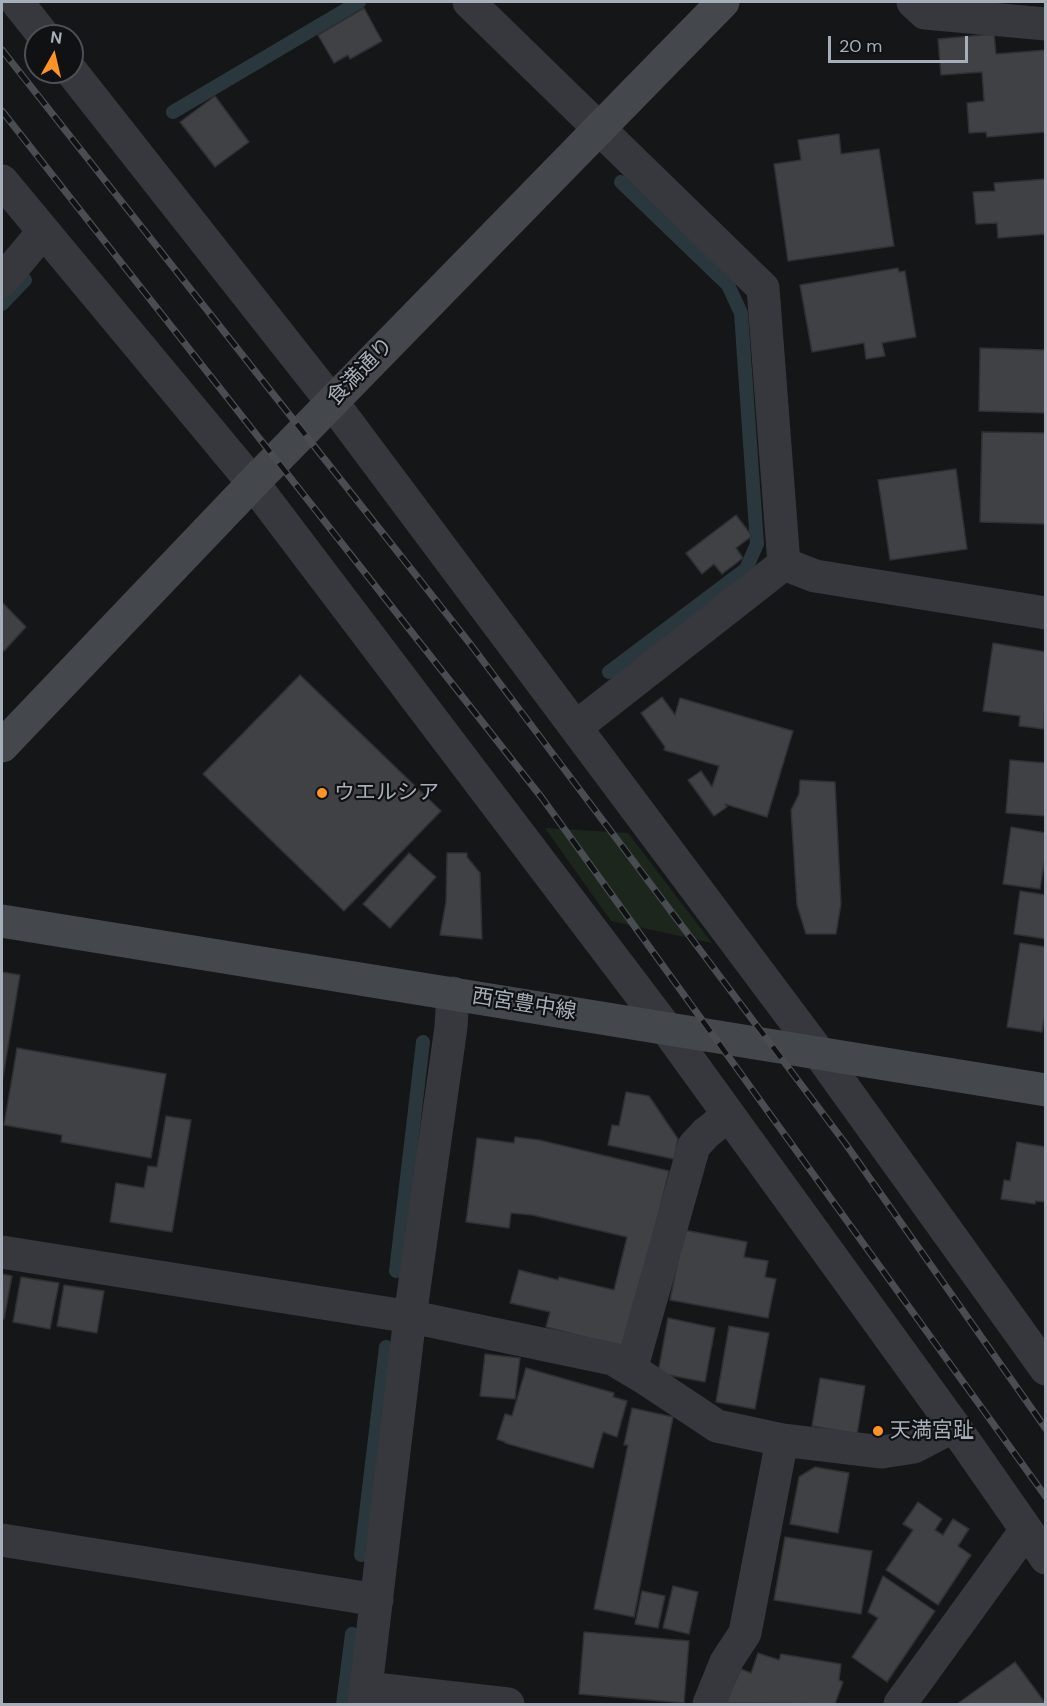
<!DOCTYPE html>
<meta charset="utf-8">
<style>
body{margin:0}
#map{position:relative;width:1047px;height:1706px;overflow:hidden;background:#151618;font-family:"DM Sans",sans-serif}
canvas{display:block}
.frame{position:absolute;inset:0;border:3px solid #a6afb9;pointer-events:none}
.north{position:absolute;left:24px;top:24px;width:60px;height:60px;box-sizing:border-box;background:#101113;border:2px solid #4c5055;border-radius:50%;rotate:8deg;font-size:16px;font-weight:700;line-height:24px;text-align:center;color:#a6afb9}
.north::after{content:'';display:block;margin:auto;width:21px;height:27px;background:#ff9426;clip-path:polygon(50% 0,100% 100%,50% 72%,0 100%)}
.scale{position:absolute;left:828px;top:36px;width:140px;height:27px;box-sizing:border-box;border:3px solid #a6afb9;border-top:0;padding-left:8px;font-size:18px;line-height:21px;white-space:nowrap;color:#a6afb9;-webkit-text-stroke:4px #101113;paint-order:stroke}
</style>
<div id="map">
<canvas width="1047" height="1706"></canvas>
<div class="frame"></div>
<div class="north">N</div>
<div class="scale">20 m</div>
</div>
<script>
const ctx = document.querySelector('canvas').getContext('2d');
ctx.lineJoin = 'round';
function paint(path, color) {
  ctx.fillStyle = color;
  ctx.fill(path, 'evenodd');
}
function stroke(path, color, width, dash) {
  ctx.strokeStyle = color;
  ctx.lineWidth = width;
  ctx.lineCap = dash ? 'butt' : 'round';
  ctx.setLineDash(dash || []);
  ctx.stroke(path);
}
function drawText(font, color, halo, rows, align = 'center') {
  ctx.font = font + ' "DM Sans","Noto Sans JP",sans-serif';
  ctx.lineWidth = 4.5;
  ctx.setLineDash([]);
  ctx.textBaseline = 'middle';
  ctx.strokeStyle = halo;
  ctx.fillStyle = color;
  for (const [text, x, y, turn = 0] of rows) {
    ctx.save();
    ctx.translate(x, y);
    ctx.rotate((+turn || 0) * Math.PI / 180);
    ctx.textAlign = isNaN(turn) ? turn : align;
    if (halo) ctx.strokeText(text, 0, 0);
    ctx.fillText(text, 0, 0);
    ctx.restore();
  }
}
const green = new Path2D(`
 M545,828L628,833L712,943L611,921Z`);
const stream = new Path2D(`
 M173,112L359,2
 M2,304L25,280
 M609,672L746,569L757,544L741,313L728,285L621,182
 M396,1271L423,1042
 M361,1555L386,1347
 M343,1704L352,1634`);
const building = new Path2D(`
 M364,8L382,41L350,59L348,55L334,63L318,35Z
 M994,34L996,54L1046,50V132L987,137L986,132L969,133L967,103L984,101L982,72L941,75L938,39Z
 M215,96L249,142L215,167L180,122Z
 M839,134L841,154L879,149L894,246L788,261L774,164L801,160L798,140Z
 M1046,179V234L998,238L997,223L976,224L973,192L995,191L994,183Z
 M898,268L899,272L905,271L916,337L882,343L885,356L866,359L864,343L812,352L800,285Z
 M980,348L1046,350V413L979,411Z
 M982,432L1046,433V524L980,522Z
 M956,469L967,549L890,560L878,480Z
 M736,515L752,536L736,548L743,558L722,574L714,564L702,574L686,553Z
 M2,602L26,627L4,651L2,649Z
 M993,643L1046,652L1044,729L1019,726L1020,716L983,711Z
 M300,675L441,811L344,911L203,774Z
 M662,697L675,715L680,698L793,731L767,817L725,804L727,807L714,816L688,780L701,771L712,787L719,766L664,750L665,747L641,713Z
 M1010,760L1046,763V816L1006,813Z
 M800,780L835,782L841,904L836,934H806L797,905L791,810L799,794Z
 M1011,827L1046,833V852L1040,889L1003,884Z
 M409,853L436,877L390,928L363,904Z
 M447,853H467V857L480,873L482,939L440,935L446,902Z
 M1020,891L1046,895V939L1014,934Z
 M1020,943L1046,947V1009L1042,1032L1007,1027Z
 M2,972L20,975L2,1083Z
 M17,1048L166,1074L151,1158L61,1142L62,1135L4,1125Z
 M626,1092L649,1096L678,1139L674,1159L608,1145L612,1125L619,1126Z
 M166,1116L191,1120L172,1232L110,1222L116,1183L144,1188L148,1166L157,1167Z
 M515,1137L539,1140L669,1171L626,1348L546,1327L550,1312L510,1303L519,1270L558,1280L559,1277L614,1290L627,1237L532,1215L511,1213L509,1228L466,1222L477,1138L514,1143Z
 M1017,1142L1046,1147V1202L1036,1201L1035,1204L1001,1199L1004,1180L1010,1181Z
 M684,1230L747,1242L744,1257L768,1261L765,1277L776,1279L768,1318L670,1300Z
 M2,1274L12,1276L4,1319L2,1318Z
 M21,1277L59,1283L50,1329L13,1322Z
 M64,1285L104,1291L97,1333L57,1326Z
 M668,1318L715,1328L705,1382L658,1373Z
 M729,1326L769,1333L755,1409L716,1402Z
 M485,1354L520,1358L515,1399L480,1396Z
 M526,1368L614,1393L613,1397L627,1401L617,1437L603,1432L593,1468L505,1443V1442L497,1439L505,1414L512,1416Z
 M820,1378L865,1386L857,1434L812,1426Z
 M632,1408L673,1417L634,1617L594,1609L628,1445H624Z
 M815,1467L849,1473L838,1533L790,1524L799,1477Z
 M918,1502L942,1519L935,1530L943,1535L953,1519L969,1529L958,1546L971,1555L938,1605L886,1570L913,1530L903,1524Z
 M785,1537L872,1551L861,1614L774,1600Z
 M883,1576L935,1611L887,1682L852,1657L878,1618L868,1612Z
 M673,1586L698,1592L689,1634L663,1628Z
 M642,1591L665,1596L658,1628L635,1624Z
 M584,1632L689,1641L684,1703L579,1694Z
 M758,1653L779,1660L781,1654L841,1664L839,1680L843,1682L835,1704L725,1703L741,1669L751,1673Z
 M1015,1662L1046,1704H957Z`);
const street = new Path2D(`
 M17,2L44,36
 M469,2L763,288L784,564L815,576L1046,613
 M913,2L925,13L1046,24
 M72,72L332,402L819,1053L1046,1369
 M2,181L253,483L666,1028L954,1426L1046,1558
 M2,281L43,232
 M576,727L784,564
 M2,1252L417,1318L613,1359L643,1377L717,1426L782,1440L882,1452L914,1447L954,1426
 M631,1370L694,1146L706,1133L729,1115
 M2,1540L377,1600
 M366,1688L508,1704
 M364,1704L410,1317L451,1027L453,993
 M709,1704L726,1662L745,1633L782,1440
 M900,1704L1026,1530`);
const secondary = new Path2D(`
 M2,746L253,483L723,2
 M2,921L1046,1090`);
const rail = new Path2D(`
 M2,50L471,645L845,1143L1046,1429
 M2,111L542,798L1046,1497`);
const markers = [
 [322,793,6,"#ff9426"],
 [878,1431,6,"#ff9426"]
];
const streetNames = [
 ["食満通り",361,372,-46],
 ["西宮豊中線",524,1005,9]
];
const poiNames = [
 ["ウエルシア",334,793],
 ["天満宮趾",890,1431]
];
paint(green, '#1d261d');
stroke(stream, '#2a383d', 14);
paint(building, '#3f4145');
stroke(building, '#2f3034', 1.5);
stroke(street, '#36383d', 33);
stroke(secondary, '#44484d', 33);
stroke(rail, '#494d52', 7);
stroke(rail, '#101113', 4.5, [14]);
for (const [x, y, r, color] of markers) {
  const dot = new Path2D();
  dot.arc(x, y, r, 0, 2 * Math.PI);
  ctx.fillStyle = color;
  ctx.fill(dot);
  stroke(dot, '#101113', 2);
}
drawText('21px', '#a6afb9', '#101113', streetNames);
drawText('21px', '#a6afb9', '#101113', poiNames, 'left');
</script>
